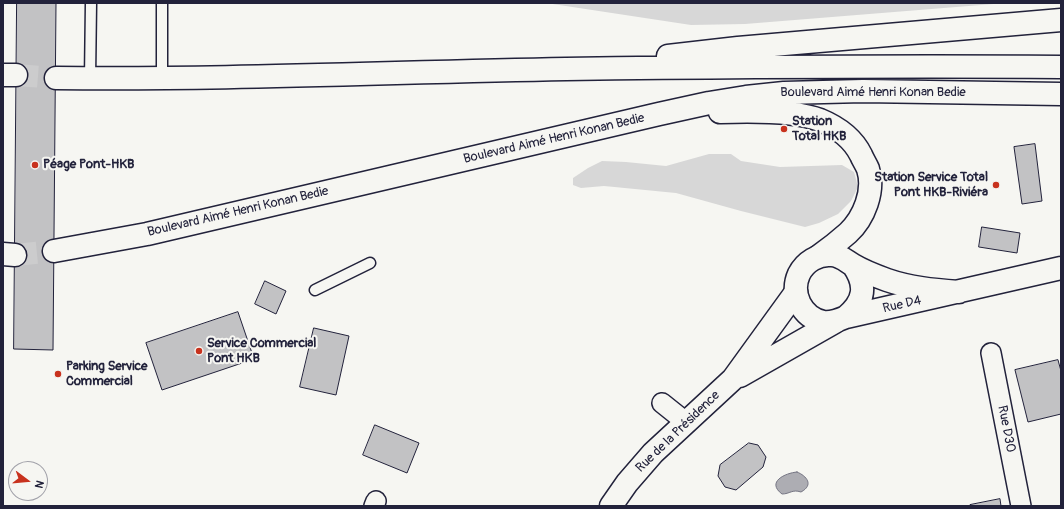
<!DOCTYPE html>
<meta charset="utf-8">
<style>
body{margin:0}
#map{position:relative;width:1064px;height:509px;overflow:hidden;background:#f6f6f2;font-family:Pangolin,sans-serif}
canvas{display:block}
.frame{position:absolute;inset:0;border:4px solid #22223b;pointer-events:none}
.north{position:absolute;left:8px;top:461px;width:40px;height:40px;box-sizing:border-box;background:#f6f6f2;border:1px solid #a1a1a9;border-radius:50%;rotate:106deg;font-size:11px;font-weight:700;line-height:16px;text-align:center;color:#22223b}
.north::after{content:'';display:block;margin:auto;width:14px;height:18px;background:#c8321e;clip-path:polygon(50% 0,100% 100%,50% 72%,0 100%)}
</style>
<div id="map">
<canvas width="1064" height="509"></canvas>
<div class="frame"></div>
<div class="north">N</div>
</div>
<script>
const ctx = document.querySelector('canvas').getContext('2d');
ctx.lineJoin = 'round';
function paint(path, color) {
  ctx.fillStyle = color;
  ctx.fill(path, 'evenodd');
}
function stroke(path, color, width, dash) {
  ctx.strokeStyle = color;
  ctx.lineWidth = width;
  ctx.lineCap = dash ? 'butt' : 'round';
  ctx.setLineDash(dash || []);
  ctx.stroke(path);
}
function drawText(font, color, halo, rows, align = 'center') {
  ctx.font = font + ' Pangolin,sans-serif';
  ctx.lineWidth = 4;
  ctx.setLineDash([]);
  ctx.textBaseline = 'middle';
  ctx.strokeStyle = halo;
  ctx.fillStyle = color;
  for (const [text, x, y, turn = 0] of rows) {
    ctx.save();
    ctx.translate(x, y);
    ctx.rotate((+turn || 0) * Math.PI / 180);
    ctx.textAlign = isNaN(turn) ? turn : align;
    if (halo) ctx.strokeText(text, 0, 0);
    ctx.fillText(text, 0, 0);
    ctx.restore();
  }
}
const green = new Path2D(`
 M546,3H1006L745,24L691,25Z
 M709,154H731L741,161L780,167L842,165L854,172L858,187L851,201L838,214L819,223L805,227L741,211L676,193L604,186L581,188L573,185V178L588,168L602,161L626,162L666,166Z`);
const water = new Path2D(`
 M797,472C807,476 814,485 801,492C792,489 790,494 782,494C766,482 785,473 797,472Z`);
const building = new Path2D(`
 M17,3H56L53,350L14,349Z
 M1035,144L1042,201L1022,204L1014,147Z
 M982,227L1020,233L1017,253L979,247Z
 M265,281L286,291L276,314L255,304Z
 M238,312L254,359L162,390L146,343Z
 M314,328L349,336L336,395L300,387Z
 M1058,360L1061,371V414L1028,422L1015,370Z
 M375,425L419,443L407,473L363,455Z
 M749,443L758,445L766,457L763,467L736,490L725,487L718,476L720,465Z
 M1000,499L1001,506H970V505Z`);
const motorwayTunnel = new Path2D(`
 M16,75L56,78
 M15,255L54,251`);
const service = new Path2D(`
 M162,78V3
 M90,79L91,3
 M315,290L370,263`);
const minor = new Path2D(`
 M991,353L1021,506
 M662,403L687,423
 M374,506L376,501`);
const tertiary = new Path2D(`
 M740,376L835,322
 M611,506L627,483L653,453L733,379L796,292`);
const secondary = new Path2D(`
 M959,292C934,290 910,288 887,280C876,276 863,271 853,265C846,261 840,255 831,255C818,254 805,262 799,274C790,294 802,317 823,322C831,323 839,320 846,317L1061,268
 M846,317C865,301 867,285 853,265`);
const motorway = new Path2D(`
 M668,56L738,48L1061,20
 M3,75H16
 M56,78C226,80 396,72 566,69C731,67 896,66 1061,67
 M720,112C748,111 794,110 820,120C837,127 853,139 861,155C863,160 866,164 868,169C875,191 864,218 848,233C839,241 829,249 819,256
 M54,251L147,234L659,114L709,103L746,97L784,93L863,91L1061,94
 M3,254L15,255`);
const markers = [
 [784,129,4,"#c8321e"],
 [35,165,4,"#c8321e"],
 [996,185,4,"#c8321e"],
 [199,351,4,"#c8321e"],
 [58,374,4,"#c8321e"]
];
const streetNames = [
 ["Boulevard Aimé Henri Konan Bedie",873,93],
 ["Boulevard Aimé Henri Konan Bedie",554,139,-13],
 ["Boulevard Aimé Henri Konan Bedie",238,212,-13],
 ["Rue D4",902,305,-13],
 ["Rue D30",1006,429,79],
 ["Rue de la Présidence",678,432,-44]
];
const poiNames = [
 ["Station",792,122],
 ["Total HKB",792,137],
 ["Péage Pont-HKB",43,165],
 ["Station Service Total",988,178,"right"],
 ["Pont HKB-Riviéra",988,193,"right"],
 ["Service Commercial",207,344],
 ["Pont HKB",207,359],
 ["Parking Service",66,367],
 ["Commercial",66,382]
];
paint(green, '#d7d7d7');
paint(water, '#adadb3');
stroke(water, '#757583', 1);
paint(building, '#c2c2c4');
stroke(building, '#22223b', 1);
stroke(motorwayTunnel, '#cccccd', 22, [22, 11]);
stroke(service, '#22223b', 13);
stroke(minor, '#22223b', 22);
stroke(tertiary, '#22223b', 25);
stroke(secondary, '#22223b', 25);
stroke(motorway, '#22223b', 25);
stroke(service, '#f6f6f2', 10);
stroke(minor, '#f6f6f2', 19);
stroke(tertiary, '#f6f6f2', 22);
stroke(secondary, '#f6f6f2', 22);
stroke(motorway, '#f6f6f2', 22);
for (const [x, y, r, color] of markers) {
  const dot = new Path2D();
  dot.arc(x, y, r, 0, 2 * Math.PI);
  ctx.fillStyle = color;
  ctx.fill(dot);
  stroke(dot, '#f6f6f2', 1.5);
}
drawText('13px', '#22223b', '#f6f6f2', streetNames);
drawText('bold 13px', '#22223b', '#f6f6f2', poiNames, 'left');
</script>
